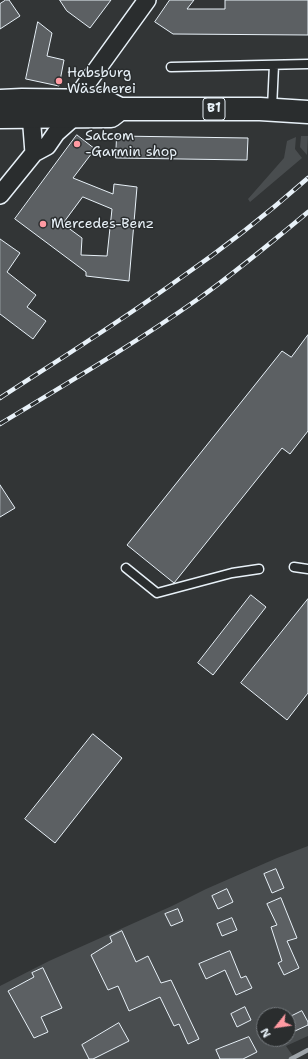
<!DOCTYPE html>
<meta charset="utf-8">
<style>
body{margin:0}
#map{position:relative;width:308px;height:1059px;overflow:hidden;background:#323536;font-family:"Shantell Sans",sans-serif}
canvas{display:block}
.north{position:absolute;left:256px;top:1007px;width:40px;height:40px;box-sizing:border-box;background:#2a2d2e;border:1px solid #767b7f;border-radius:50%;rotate:240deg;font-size:11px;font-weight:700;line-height:16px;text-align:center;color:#e8f1f8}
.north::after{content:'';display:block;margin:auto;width:14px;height:18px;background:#ff9aa2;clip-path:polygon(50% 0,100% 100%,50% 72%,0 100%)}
</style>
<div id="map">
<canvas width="308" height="1059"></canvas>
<div class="north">N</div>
</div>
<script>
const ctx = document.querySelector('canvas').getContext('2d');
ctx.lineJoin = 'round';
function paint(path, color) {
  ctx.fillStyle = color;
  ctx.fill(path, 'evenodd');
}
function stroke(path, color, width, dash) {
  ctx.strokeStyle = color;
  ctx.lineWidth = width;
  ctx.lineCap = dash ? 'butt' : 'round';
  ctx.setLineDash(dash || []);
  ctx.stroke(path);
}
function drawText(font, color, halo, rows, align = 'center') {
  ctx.font = font + ' "Shantell Sans",sans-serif';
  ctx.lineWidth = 3;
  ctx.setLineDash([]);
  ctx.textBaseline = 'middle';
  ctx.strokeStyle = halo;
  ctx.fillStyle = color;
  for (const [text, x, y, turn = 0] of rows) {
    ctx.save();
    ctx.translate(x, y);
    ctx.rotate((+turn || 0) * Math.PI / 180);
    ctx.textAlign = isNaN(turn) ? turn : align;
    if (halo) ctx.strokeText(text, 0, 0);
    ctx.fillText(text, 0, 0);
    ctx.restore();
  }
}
const green = new Path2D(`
 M301,136H308L307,155L300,147Z
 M296,137L295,149L302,158L250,202L248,199L284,158L287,141Z
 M308,846V1036L286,1046L295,1059H0V986L49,961L172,906L206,889L277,858ZM264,1015H288V1039H264Z`);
const stream = new Path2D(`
 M291,1059L308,1050`);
const building = new Path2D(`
 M6,0H9L20,16L0,29V4Z
 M60,0H111L90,28L67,11Z
 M170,0H194L187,9H225V0H308V35L173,34L155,22Z
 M38,22L52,33L47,56L64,60L59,86L26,79Z
 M77,135L95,149L73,178L113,194L114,184L137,187L129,281L86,276V272L15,219ZM83,197L112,209L107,256L81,255L82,238L63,224Z
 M117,136L248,138L247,160L116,158Z
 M0,239L20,253L7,272L36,295L27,307L46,321L33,339L0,314Z
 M308,335V431L290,454L282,448L174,583L127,545L282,351L291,357Z
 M0,485L15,508L0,517Z
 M251,595L266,607L213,675L198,663Z
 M308,599V693L287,720L241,683Z
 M93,734L122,758L55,843L25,819Z
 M276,869L284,888L272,893L264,874Z
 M227,889L233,902L218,909L212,896Z
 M281,898L297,938L287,941L299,968L284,975L278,963L282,961L271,927L277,925L267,904Z
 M178,909L183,921L171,926L165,914Z
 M232,918L237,930L222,936L217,924Z
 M122,931L136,962L148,956L161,983L171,980L199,1039L188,1044L179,1024L174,1026L160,997L129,1011L118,986L108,990L91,955L112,942L110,937Z
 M230,951L241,978L246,976L252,988L236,995L225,970L206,979L199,964Z
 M43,968L62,1008L41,1017L48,1032L34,1038L8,991L34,977L32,973Z
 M245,1007L251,1020L237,1027L231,1014Z
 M302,1011L308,1022V1025L295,1031L288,1018Z
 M119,1023L129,1041L93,1059H89L82,1045Z
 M249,1037L257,1052L243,1059H220L216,1050Z`);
const lane = new Path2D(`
 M171,67L308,64
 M272,108L274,65
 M294,567L308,569
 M126,568L157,593L232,573L259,569`);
const street = new Path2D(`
 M83,101L82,90L147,0
 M30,116L32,127L34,153
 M0,195L34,153L47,146L56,133L74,117`);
const primary = new Path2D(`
 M0,101L22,100L104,101L120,109H260L308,112
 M0,117L111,116L120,109`);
const rail = new Path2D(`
 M0,398C60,359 121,321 179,279C224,248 267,214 308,178
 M0,424C66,384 134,344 198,299C236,272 272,242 308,212`);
const markers = [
 [59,81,4,"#ff9aa2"],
 [77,144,4,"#ff9aa2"],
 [43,224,4,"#ff9aa2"]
];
const shields = [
 [214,109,22]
];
const shieldNames = [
 ["B1",214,109]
];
const poiNames = [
 ["Habsburg",67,73],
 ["Wäscherei",67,89],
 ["Satcom",85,136],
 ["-Garmin shop",85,152],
 ["Mercedes-Benz",51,224]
];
paint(green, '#494d4f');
stroke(stream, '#9fa5aa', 4.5);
paint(building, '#5c6063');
stroke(building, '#e8f1f8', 1);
stroke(lane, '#e8f1f8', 11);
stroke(street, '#e8f1f8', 20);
stroke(primary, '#e8f1f8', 25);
stroke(lane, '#2a2d2e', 8);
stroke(street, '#2a2d2e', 17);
stroke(primary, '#2a2d2e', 22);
stroke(rail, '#e8f1f8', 4.5);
stroke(rail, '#2a2d2e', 3, [9]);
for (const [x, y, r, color] of markers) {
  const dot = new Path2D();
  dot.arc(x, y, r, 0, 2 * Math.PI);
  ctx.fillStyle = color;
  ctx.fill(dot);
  stroke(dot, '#2a2d2e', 1.5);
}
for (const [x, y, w] of shields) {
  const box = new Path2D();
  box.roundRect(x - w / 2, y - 11, w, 22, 3);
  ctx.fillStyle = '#2a2d2e';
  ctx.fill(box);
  stroke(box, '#e8f1f8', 1);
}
drawText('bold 13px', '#e8f1f8', null, shieldNames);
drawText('14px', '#e8f1f8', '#2a2d2e', poiNames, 'left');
</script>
